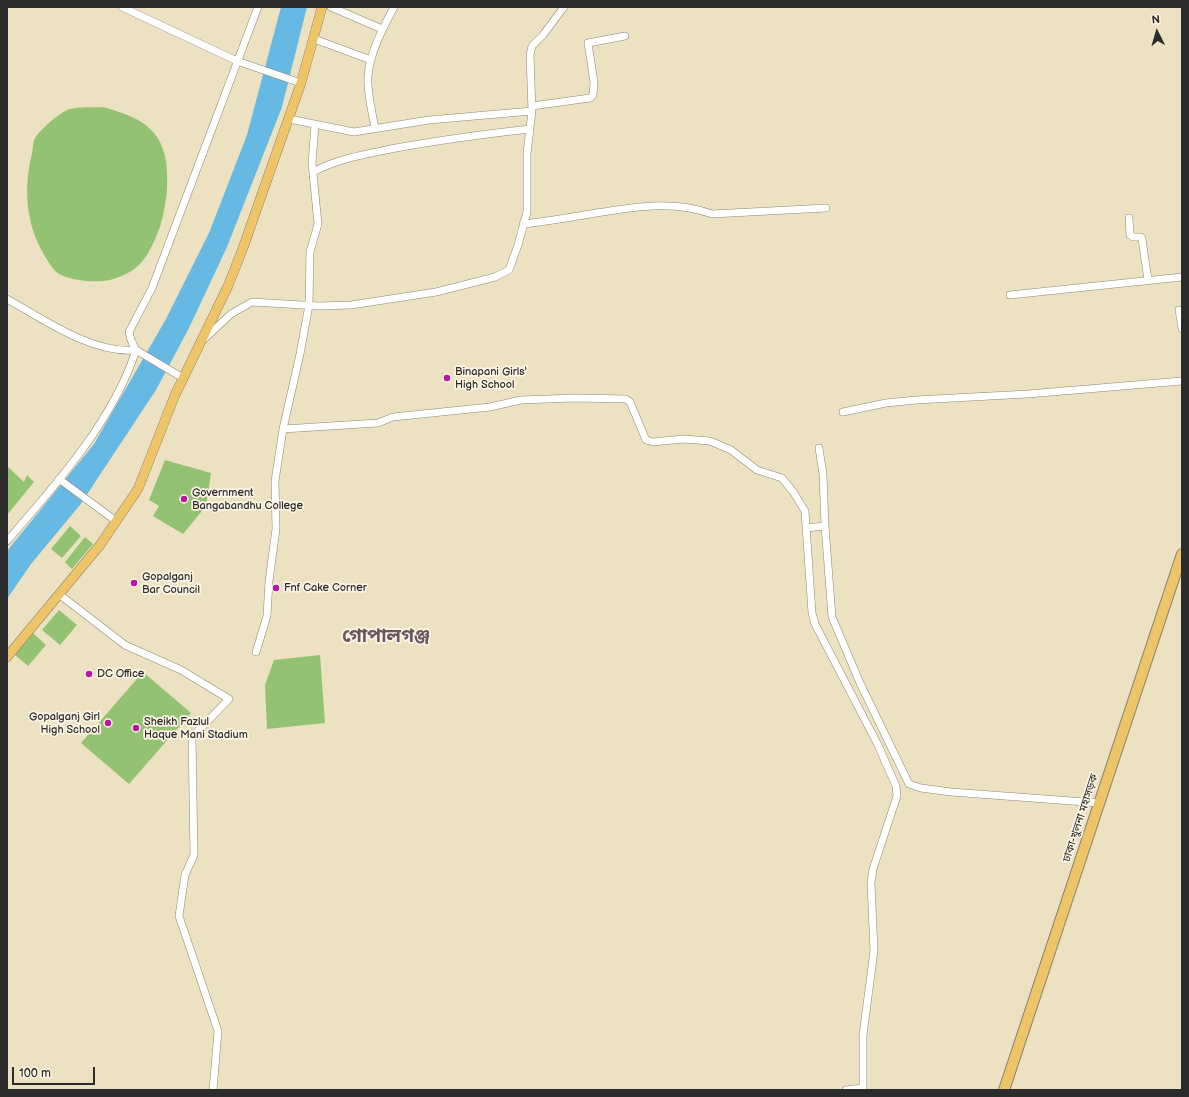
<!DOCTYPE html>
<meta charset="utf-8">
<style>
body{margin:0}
#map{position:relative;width:1189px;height:1097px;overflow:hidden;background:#ece2c1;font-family:"Balsamiq Sans",sans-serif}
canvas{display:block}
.frame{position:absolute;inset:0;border:8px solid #2b2b2b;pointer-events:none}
.north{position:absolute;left:1137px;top:12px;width:40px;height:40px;-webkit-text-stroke:3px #fcf5e5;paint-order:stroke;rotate:355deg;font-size:11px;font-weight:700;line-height:16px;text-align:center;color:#2b2b2b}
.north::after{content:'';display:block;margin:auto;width:14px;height:18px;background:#2b2b2b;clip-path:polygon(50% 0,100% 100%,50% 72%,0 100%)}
.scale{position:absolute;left:12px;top:1067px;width:83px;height:18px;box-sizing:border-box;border:2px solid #2b2b2b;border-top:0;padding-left:5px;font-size:12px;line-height:14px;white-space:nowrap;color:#2b2b2b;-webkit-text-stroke:3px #fcf5e5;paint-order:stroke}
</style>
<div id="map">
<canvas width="1189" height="1097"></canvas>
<div class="frame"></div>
<div class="north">N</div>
<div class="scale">100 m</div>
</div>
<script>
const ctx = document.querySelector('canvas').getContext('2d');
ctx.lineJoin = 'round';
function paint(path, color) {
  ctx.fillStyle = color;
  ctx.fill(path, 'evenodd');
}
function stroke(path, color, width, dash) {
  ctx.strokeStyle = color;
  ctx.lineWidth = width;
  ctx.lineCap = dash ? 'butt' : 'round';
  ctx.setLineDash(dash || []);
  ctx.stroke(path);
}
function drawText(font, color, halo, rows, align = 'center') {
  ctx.font = font + ' "Balsamiq Sans","Noto Sans Bengali",sans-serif';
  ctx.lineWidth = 3.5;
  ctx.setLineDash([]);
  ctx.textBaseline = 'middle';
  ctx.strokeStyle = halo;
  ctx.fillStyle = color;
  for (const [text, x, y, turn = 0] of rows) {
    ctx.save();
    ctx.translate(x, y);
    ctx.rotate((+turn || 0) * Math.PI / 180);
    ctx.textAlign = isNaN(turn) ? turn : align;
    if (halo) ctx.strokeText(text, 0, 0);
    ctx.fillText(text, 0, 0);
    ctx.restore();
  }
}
const green = new Path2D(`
 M103,107C152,120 170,137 167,190C165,206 163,222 156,237C145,262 137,272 110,280C96,283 72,281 59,274C54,271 49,263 46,258C26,226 23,190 32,153C33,149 33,142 35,138C40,130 58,114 67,110C77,106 93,108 103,107Z
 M165,460L211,473L206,506L183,534L153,516L159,506L149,500Z
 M7,466L24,482L27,475L34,482L7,515Z
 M70,526L81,536L62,558L51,549Z
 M85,537L93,544L72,569L65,562Z
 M59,610L77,625L60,645L42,630Z
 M33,633L46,645L28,666L15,655Z
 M320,655L325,723L267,729L265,685L274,660Z
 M143,672L191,713L129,784L81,743Z`);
const water = new Path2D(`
 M281,7H307L282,107L227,247L189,328L156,390L80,505L31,564L7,599V551L94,444L166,319L209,233L247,135Z`);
const minor = new Path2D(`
 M122,7L237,61L301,83
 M331,7L382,29
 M314,39L371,60
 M532,106L590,98L593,95L594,82L588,43L625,36
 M289,119L354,132L429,120L532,111
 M375,128C372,112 367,93 368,76C370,52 383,28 394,7
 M313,172C339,158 367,154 396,148C440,140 485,134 530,129
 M1129,218L1130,235L1133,237H1141L1142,239L1148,280
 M523,224C542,222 560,219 578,216C623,209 667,198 712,214L826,208
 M1010,295L1182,277
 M7,299C45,320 92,354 136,350
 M1179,310L1182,329
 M203,340L231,314L252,302L319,306L351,305L436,292L495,277L509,270L518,245L527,212V153L532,111L530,55L532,46L543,35L564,7
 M183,378L136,350L131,340L129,332L152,288L258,7
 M843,412L886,403L916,400L1028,394L1182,381
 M283,429L378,423L393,417L490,407L521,400L574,398L626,399L630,402L646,440L653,442L683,439L710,441L731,450L757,470L782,478L794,493L805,511L812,613L815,624L878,745L896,786L897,796L873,869L871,883L874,951L863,1035V1090
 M819,448L823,474L825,526
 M59,479L116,521
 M806,528L825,526L832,617L860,683L909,784L921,788L951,792L1099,803
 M7,541C55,486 114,420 136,350
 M60,595L125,645L181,670L229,699L192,737L194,855L185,875L179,916L218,1031L213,1090
 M256,652L267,616L269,581L276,529L275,481L283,429L300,354L309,305L310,252L318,224L312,163L315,125
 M846,1090L863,1088`);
const major = new Path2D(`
 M7,657L100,545L138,489L175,395L228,286L243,248L301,83L322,7`);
const highway = new Path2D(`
 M1004,1090L1182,554`);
const markers = [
 [447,378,4,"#b5179e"],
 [184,499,4,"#b5179e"],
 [134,583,4,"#b5179e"],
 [276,588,4,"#b5179e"],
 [89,674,4,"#b5179e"],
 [108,723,4,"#b5179e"],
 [136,728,4,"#b5179e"]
];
const poiNames = [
 ["Binapani Girls'",455,372],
 ["High School",455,385],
 ["Government",192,493],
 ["Bangabandhu College",192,506],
 ["Gopalganj",142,577],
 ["Bar Council",142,590],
 ["Fnf Cake Corner",284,588],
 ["DC Office",97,674],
 ["Gopalganj Girl",100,717,"right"],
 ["High School",100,730,"right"],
 ["Sheikh Fazlul",144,722],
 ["Haque Mani Stadium",144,735]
];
const streetNames = [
 ["ঢাকা-খুলনা মহাসড়ক",1081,818,-72]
];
const townNames = [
 ["গোপালগঞ্জ",386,637]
];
paint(green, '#93c372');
paint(water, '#66b9e2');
stroke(minor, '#8c8676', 8);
stroke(major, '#8c8676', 10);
stroke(highway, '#8c8676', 12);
stroke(minor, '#fff', 7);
stroke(major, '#eec469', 9);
stroke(highway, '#eec469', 10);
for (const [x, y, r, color] of markers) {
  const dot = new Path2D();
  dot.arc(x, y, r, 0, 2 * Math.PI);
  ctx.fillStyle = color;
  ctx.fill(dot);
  stroke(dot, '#fcf5e5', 1.5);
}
drawText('11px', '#2b2b2b', '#fcf5e5', poiNames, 'left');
drawText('11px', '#2b2b2b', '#fcf5e5', streetNames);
drawText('bold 19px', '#6d5560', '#fcf5e5', townNames);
</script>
